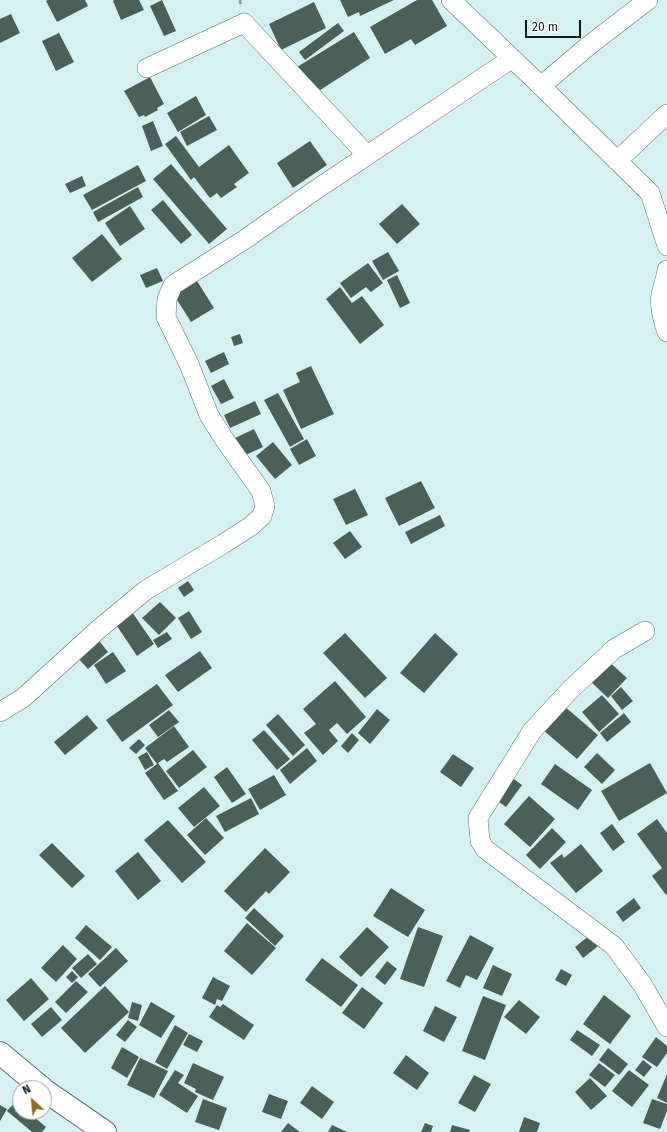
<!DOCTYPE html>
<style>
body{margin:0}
#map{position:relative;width:667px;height:1132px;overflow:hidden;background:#d5f1f1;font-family:"Fira Sans",sans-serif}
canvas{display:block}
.north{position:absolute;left:12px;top:1080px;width:40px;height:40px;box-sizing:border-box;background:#fff;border:1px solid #9fa3a3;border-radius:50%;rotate:333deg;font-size:11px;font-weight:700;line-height:16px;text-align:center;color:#0f1919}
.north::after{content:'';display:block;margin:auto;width:14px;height:18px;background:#966a17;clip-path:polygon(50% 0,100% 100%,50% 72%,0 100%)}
.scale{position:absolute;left:525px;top:20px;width:56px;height:18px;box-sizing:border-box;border:2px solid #0f1919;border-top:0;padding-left:5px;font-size:12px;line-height:14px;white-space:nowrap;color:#0f1919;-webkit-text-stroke:3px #fff;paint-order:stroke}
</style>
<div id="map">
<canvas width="667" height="1132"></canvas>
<div class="north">N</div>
<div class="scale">20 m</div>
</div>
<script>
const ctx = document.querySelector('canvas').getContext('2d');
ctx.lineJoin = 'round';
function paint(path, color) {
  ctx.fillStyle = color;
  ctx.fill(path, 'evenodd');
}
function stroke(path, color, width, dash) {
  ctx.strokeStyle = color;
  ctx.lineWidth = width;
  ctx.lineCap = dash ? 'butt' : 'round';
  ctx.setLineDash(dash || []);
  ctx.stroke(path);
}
const building = new Path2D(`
 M48,0H85L88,6L57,22L46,1Z
 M114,0H139L144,10L121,20L113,1Z
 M162,0L176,31L164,36L150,6Z
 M340,0H394L360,16L359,12L348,17Z
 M417,0H432L447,26L415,45L411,39L385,54L370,27Z
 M314,2L326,28L281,50L269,24Z
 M11,14L20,33L0,43V19Z
 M338,23L344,31L305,60L299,52Z
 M354,32L370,58L314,94L297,67Z
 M59,33L74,62L56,71L42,41Z
 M150,77L164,104L157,108L158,110L145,117L144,115L139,117L124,91Z
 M196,96L206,115L178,132L167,113Z
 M209,116L217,130L187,146L180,132Z
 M153,121L163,146L151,151L142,126Z
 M176,136L199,167L229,145L249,173L234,184L237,187L221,198L217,193L210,198L194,177L191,180L165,144Z
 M310,141L327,165L293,188L277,163Z
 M171,164L227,229L209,244L153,179Z
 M138,165L146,181L92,210L83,195Z
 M82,176L86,186L70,193L65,184Z
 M138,187L143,197L98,222L93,212Z
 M163,200L192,235L181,244L151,210Z
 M402,204L420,224L397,244L379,224Z
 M130,206L145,229L120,246L105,223Z
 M102,234L122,259L92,282L72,258Z
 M388,252L399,271L383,280L372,261Z
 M368,263L383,283L371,292L366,287L351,298L340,283Z
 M157,268L163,281L146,288L140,275Z
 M397,275L410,303L400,308L387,280Z
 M197,281L214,308L191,322L174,295Z
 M340,287L352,303L362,296L384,325L360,344L326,299Z
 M240,334L243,343L234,346L231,337Z
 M224,352L229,364L211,373L205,361Z
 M311,366L334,414L301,429L283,390L300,382L296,373Z
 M224,379L234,398L221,404L211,386Z
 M278,393L304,439L290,447L264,400Z
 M255,401L261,414L230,428L224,415Z
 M254,429L263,447L241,457L233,439Z
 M307,439L316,456L299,465L290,449Z
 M273,442L292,465L275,479L256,456Z
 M421,481L435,508L399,526L385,498Z
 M355,489L368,515L346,525L333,499Z
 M440,515L445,526L411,544L405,532Z
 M350,531L362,547L345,559L333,543Z
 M188,581L194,590L184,597L178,588Z
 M160,602L176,618L159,635L142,618Z
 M189,611L202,632L191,639L178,618Z
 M132,612L154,644L137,656L115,623Z
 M167,632L172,639L158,648L153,640Z
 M345,633L387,678L365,698L323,653Z
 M435,633L458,654L424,693L400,673Z
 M96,637L108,652L88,669L75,655Z
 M200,651L212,668L178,692L165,675Z
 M113,652L126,671L106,684L94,665Z
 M606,659L627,678L608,698L588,679Z
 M335,681L366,717L347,734L337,723L329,730L338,741L323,755L304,733L316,724L303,709Z
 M157,684L173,705L122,742L106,720Z
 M621,687L633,701L622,710L611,696Z
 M602,695L619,714L599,732L582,712Z
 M564,706L598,735L577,759L543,730Z
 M377,709L390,720L370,744L358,733Z
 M169,710L179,722L158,737L149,725Z
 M624,713L631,722L607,742L600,733Z
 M278,714L305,745L293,756L266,725Z
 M87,715L98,728L65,755L54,742Z
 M174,726L189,747L167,762L164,759L158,763L178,791L164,800L145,773L157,764L145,748Z
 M264,730L290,759L277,770L252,740Z
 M352,733L359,740L348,753L341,746Z
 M139,739L145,745L136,754L129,748Z
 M307,748L317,761L290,784L280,770Z
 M193,750L207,767L179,788L166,771Z
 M147,752L154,765L145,770L138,757Z
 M597,753L615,770L602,784L584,767Z
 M453,754L474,768L461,787L440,772Z
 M650,763L667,793L619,821L601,791Z
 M555,764L592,790L578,810L541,784Z
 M227,767L246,794L232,803L214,777Z
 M274,775L286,795L260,810L248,789Z
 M511,777L522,785L506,807L495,799Z
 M204,787L220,806L194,827L178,808Z
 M529,796L555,819L530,847L504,824Z
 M251,798L259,814L225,832L216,816Z
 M206,818L224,838L205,855L187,835Z
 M657,819L667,833V894L666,895L652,876L662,868L637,834Z
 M168,820L206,862L182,883L144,840Z
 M612,824L625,842L613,851L600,833Z
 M552,828L566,842L540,869L526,855Z
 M52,843L85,876L72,888L39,855Z
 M581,844L603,871L576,893L550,863L562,854L564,858Z
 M265,848L290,872L269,894L266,891L246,912L224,891Z
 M138,852L161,881L138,900L115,871Z
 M391,888L425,910L408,937L373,916Z
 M634,898L641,908L623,922L616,912Z
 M254,908L284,936L275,946L245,918Z
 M247,923L276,948L252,975L224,951Z
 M86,925L112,947L100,960L75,938Z
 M367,927L389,947L361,977L339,957Z
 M418,927L443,936L424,987L400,979Z
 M594,932L602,943L583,958L575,947Z
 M470,935L494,948L477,980L466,975L460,988L446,981Z
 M63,945L77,959L56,982L41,968Z
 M116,948L128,961L100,987L88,974Z
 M88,954L97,964L81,978L72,968Z
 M322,958L358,985L341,1007L305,980Z
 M387,961L397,969L385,985L375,977Z
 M493,965L512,974L502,996L483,988Z
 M561,969L572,975L566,986L555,980Z
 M72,971L78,977L72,983L66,977Z
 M213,977L230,986L222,1001L217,999L215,1005L202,998Z
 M31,978L49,999L24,1021L6,1000Z
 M76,981L88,992L66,1013L55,1002Z
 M105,986L129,1012L85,1053L61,1028Z
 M362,987L383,1003L364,1029L342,1013Z
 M604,995L631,1016L610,1044L583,1024Z
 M483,996L506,1005L485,1060L462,1051Z
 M519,1000L540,1017L526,1034L504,1017Z
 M132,1002L142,1005L138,1021L128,1018Z
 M151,1002L175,1016L161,1038L139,1025Z
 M223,1004L254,1025L244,1040L209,1017L217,1005L220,1007Z
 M435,1006L457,1017L444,1042L423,1031Z
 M51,1007L62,1020L42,1037L31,1024Z
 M128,1020L137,1027L125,1042L116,1035Z
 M175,1025L188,1033L167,1069L155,1062Z
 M577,1030L600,1045L592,1056L570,1040Z
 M189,1034L203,1041L197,1052L183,1045Z
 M656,1037L667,1046V1053L657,1067L642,1057Z
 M122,1047L139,1057L127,1078L111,1068Z
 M608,1048L628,1064L619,1075L599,1060Z
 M406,1055L429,1073L417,1090L393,1073Z
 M140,1058L168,1071L154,1098L127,1085Z
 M643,1060L652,1067L644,1077L635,1070Z
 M193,1063L224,1077L213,1100L195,1092L196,1089L184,1083Z
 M599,1063L615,1075L605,1087L589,1075Z
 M175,1070L184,1075L178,1083L198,1096L187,1113L159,1095Z
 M629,1070L649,1085L632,1107L612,1091Z
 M667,1074V1103L657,1098Z
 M474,1075L491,1084L475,1112L458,1103Z
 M590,1078L607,1096L591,1110L575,1092Z
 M312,1086L334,1102L322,1119L300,1103Z
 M269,1094L288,1101L281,1119L262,1112Z
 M203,1099L227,1108L219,1130L195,1122Z
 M652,1099L667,1104V1111L660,1129L643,1123Z
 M16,1101L20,1105V1112H28L46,1127L42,1132H32L7,1111Z
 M0,1105L7,1109L0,1121Z
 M524,1117L540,1123L537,1132H519Z
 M288,1123L300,1132H281Z
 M425,1123L433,1126L431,1132H421Z
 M332,1125L347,1132H328Z
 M452,1125L470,1130L469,1132H450Z`);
const path = new Path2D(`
 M240,0L241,6`);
const minor = new Path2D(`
 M451,0L541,86L650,193L667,246
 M147,68L244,23L367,155
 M541,86L587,47L648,0
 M617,161L667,114
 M667,270C666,278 663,286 661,294C659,305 663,322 667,332
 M645,631L614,649L571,689L532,731L478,818L480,841L485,849L614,946L642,984L667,1027
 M0,712L23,698L100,628L146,590L223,544L251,526L262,516L265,506L261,491L224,439L209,415L189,364L166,317L167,299L173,285L244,240L311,193L511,59`);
const major = new Path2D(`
 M0,1053L42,1088
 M44,1090L105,1132`);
paint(building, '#4a6058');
stroke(minor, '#5d7676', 20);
stroke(major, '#5d7676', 24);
stroke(path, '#859999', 2.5, [4, 2]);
stroke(minor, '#fff', 19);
stroke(major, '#fff', 22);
</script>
